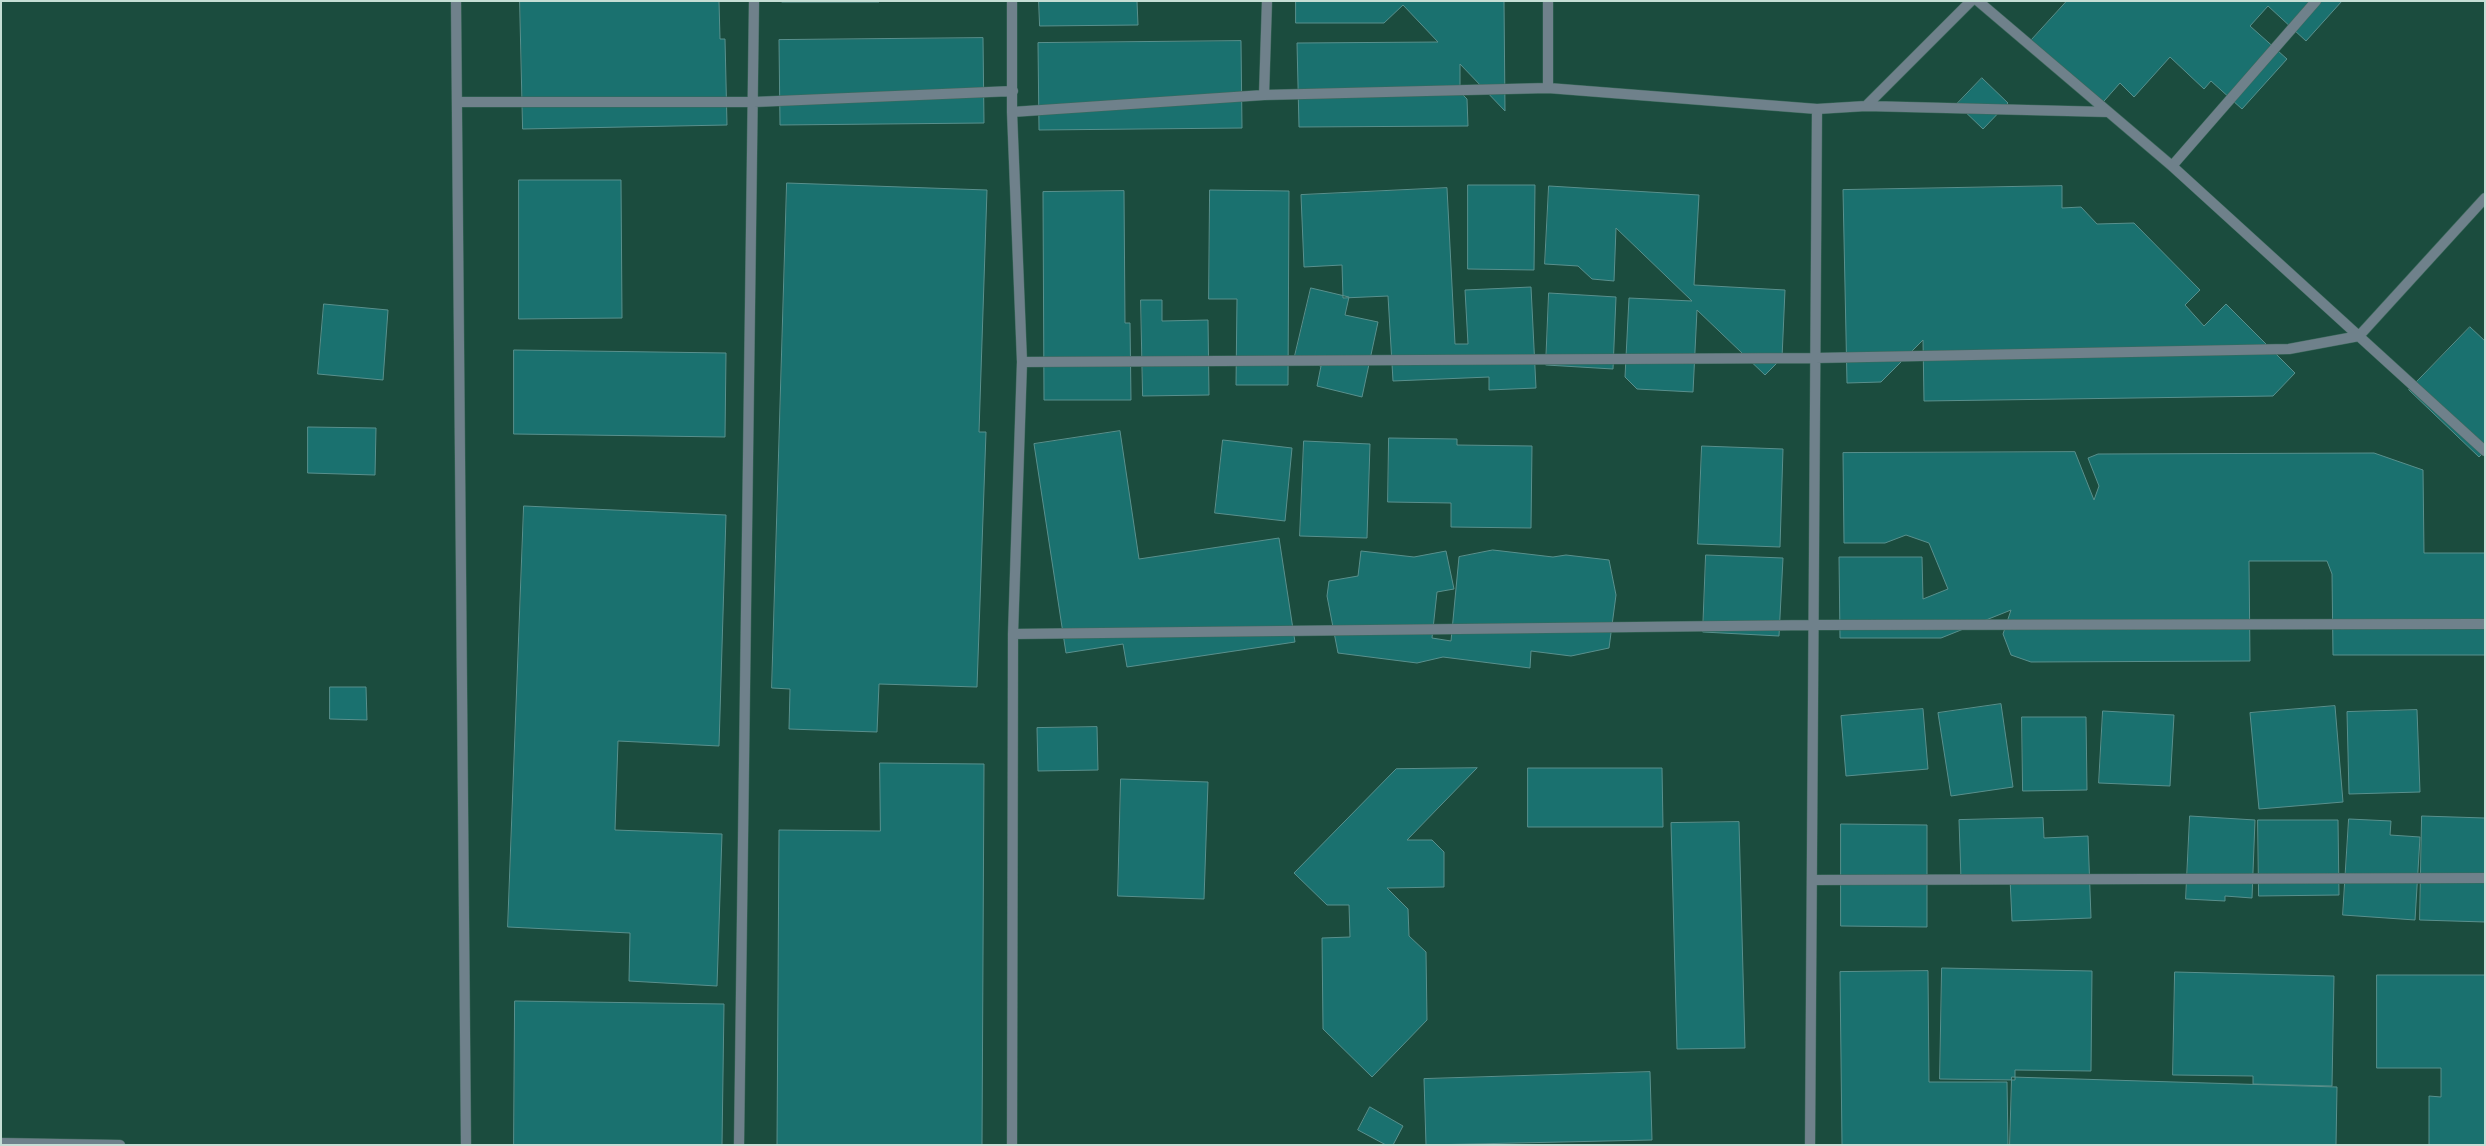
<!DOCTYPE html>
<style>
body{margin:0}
#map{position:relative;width:2486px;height:1146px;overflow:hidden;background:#1b4c3e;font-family:"PT Sans",sans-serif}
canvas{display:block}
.frame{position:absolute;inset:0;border:2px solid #c5ded5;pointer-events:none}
</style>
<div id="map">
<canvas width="2486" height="1146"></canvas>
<div class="frame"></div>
</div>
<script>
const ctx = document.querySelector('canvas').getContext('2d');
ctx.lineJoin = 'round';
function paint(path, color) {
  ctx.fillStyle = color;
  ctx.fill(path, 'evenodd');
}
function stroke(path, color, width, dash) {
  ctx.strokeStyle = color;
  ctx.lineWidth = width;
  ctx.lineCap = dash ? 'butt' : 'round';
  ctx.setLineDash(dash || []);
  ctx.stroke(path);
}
const building = new Path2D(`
 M520,1H719L720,39H725L727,125L523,129Z
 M782,1H879V2H782Z
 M1039,1H1137L1138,25L1040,26Z
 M1296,1H1504L1505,111L1460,64V92L1467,99L1468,126L1299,127L1297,43L1438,42L1403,5L1384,23H1296Z
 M2067,1H2342L2306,41L2268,6L2250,26L2287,59L2242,109L2211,81L2204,89L2170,57L2134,97L2120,83L2097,109L2027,45Z
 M983,38L984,123L780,125L779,40Z
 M1241,41L1242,128L1039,130L1038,43Z
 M1982,78L2008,103L1983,129L1957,104Z
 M519,180H621L622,318L519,319Z
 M787,183L987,190L979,432H986L977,687L879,684L877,732L789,729L790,689L772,688Z
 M1468,185H1535L1534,270L1468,269Z
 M1549,186L1699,195L1694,285L1785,290L1782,358L1765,375L1697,310L1693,392L1637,389L1625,377L1629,298L1692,301L1616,228L1614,281L1592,279L1578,266L1545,264Z
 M2062,186V208L2081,207L2097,224L2134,223L2200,290L2185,305L2204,326L2226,304L2295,373L2273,396L1924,401L1923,340L1881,382L1847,383L1843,190Z
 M1447,188L1455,344H1468L1465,290L1531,287L1536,388L1489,390V377L1393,381L1388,296L1343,298L1342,265L1304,267L1301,195Z
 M1210,190L1289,191L1288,385H1236L1237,299H1209Z
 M1124,191L1125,323H1130L1131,400H1044L1043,192Z
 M1311,288L1349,297L1345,315L1378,322L1362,397L1317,386L1321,366L1294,360Z
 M1549,293L1616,297L1613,369L1546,365Z
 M1141,300H1162V321L1208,320L1209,395L1143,396Z
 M324,304L388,310L383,380L318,374Z
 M2470,327L2485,341V451L2479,457L2409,390Z
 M514,350L726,353L725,437L514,434Z
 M308,427L376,428L375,475L308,473Z
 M1120,431L1139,559L1279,538L1295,642L1127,667L1123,644L1066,653L1034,444Z
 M1389,438L1457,439V445L1532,446L1531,528L1451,527V503L1388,502Z
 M1223,440L1292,448L1285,521L1215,513Z
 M1304,441L1370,444L1367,538L1300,536Z
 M1702,446L1783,449L1780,547L1698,544Z
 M2075,452L2094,500L2099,486L2088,458L2098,454L2374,453L2423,470L2424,553H2485V655H2333L2332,574L2327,561H2249L2250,661L2031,662L2011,655L2003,634L2011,610L1941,638H1840L1839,557H1922L1923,599L1948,589L1929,543L1906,535L1885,543H1844L1843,453Z
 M524,506L726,515L719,746L618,741L615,830L722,834L717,986L629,981L630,933L508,927Z
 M1493,550L1553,557L1566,555L1609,560L1616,595L1609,648L1571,656L1531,651L1530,668L1443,657L1417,663L1338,653L1327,596L1329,581L1358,576L1361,551L1414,557L1446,551L1454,589L1437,592L1432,638L1451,641L1459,557Z
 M1706,555L1783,558L1779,636L1703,632Z
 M330,687H366L367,720L330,719Z
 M2001,704L2013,787L1951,796L1938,713Z
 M2335,706L2343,802L2259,809L2250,713Z
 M1923,709L1928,769L1846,776L1841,716Z
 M2417,710L2420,792L2349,794L2347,712Z
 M2103,711L2174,715L2170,786L2099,783Z
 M2022,717H2086L2087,790L2023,791Z
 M1097,727L1098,770L1038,771L1037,728Z
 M880,763L984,764L982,1145H777L779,830L880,831Z
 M1477,768L1407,840H1432L1444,852V887L1387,888L1408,909L1409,936L1426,952L1427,1020L1372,1077L1323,1029L1322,938L1350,937L1349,905H1327L1294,873L1396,769Z
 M1528,768H1662L1663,827H1528Z
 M1121,779L1208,782L1204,899L1118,896Z
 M2190,816L2255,820L2252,898L2225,896V901L2186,899Z
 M2422,816L2485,818V922L2420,920Z
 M2043,818L2044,838L2088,836L2091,918L2012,921L2010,878L1961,880L1959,820Z
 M2349,819L2391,821L2390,835L2420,837L2415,920L2343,915Z
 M2258,820H2338L2339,895L2259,896Z
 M1739,822L1745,1048L1677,1049L1671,823Z
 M1841,824L1927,825V927L1841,926Z
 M1942,968L2092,971L2091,1071L2015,1070V1080L1940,1079Z
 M1928,971L1929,1082H2007L2008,1145H1842L1840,972Z
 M2175,972L2334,976L2332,1086L2253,1084V1076L2173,1075Z
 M2377,975H2485V1145H2429V1096L2441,1097V1068H2377Z
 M515,1001L724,1004L722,1145H514Z
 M1650,1072L1652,1140L1426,1145L1424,1079Z
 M2012,1077L2337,1087L2336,1145H2010Z
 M1370,1107L1403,1126L1393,1145H1386L1358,1130Z`);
const lane = new Path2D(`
 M1,1143L120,1145`);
const street = new Path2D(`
 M456,1L466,1145
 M1978,1L2172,166L2485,451
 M1548,88L1817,109L1866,106L2108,112
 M1264,95L1267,1
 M459,102H754L1013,91
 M1866,106L1971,1
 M1012,112L1264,95L1548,88V1
 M2172,166L2316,1
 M1022,362L1815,358L2289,349L2359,336L2485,198
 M1013,634L1814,625L2485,624
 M1812,880L2485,878
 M739,1145L754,1
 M1012,1145L1013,634L1022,362L1012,112V1
 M1810,1145L1817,109`);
paint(building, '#1a716f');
stroke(building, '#59908d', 1);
stroke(lane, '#3d695c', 11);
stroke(street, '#3d695c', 11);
stroke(lane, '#6f818b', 10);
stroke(street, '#6f818b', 10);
</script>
